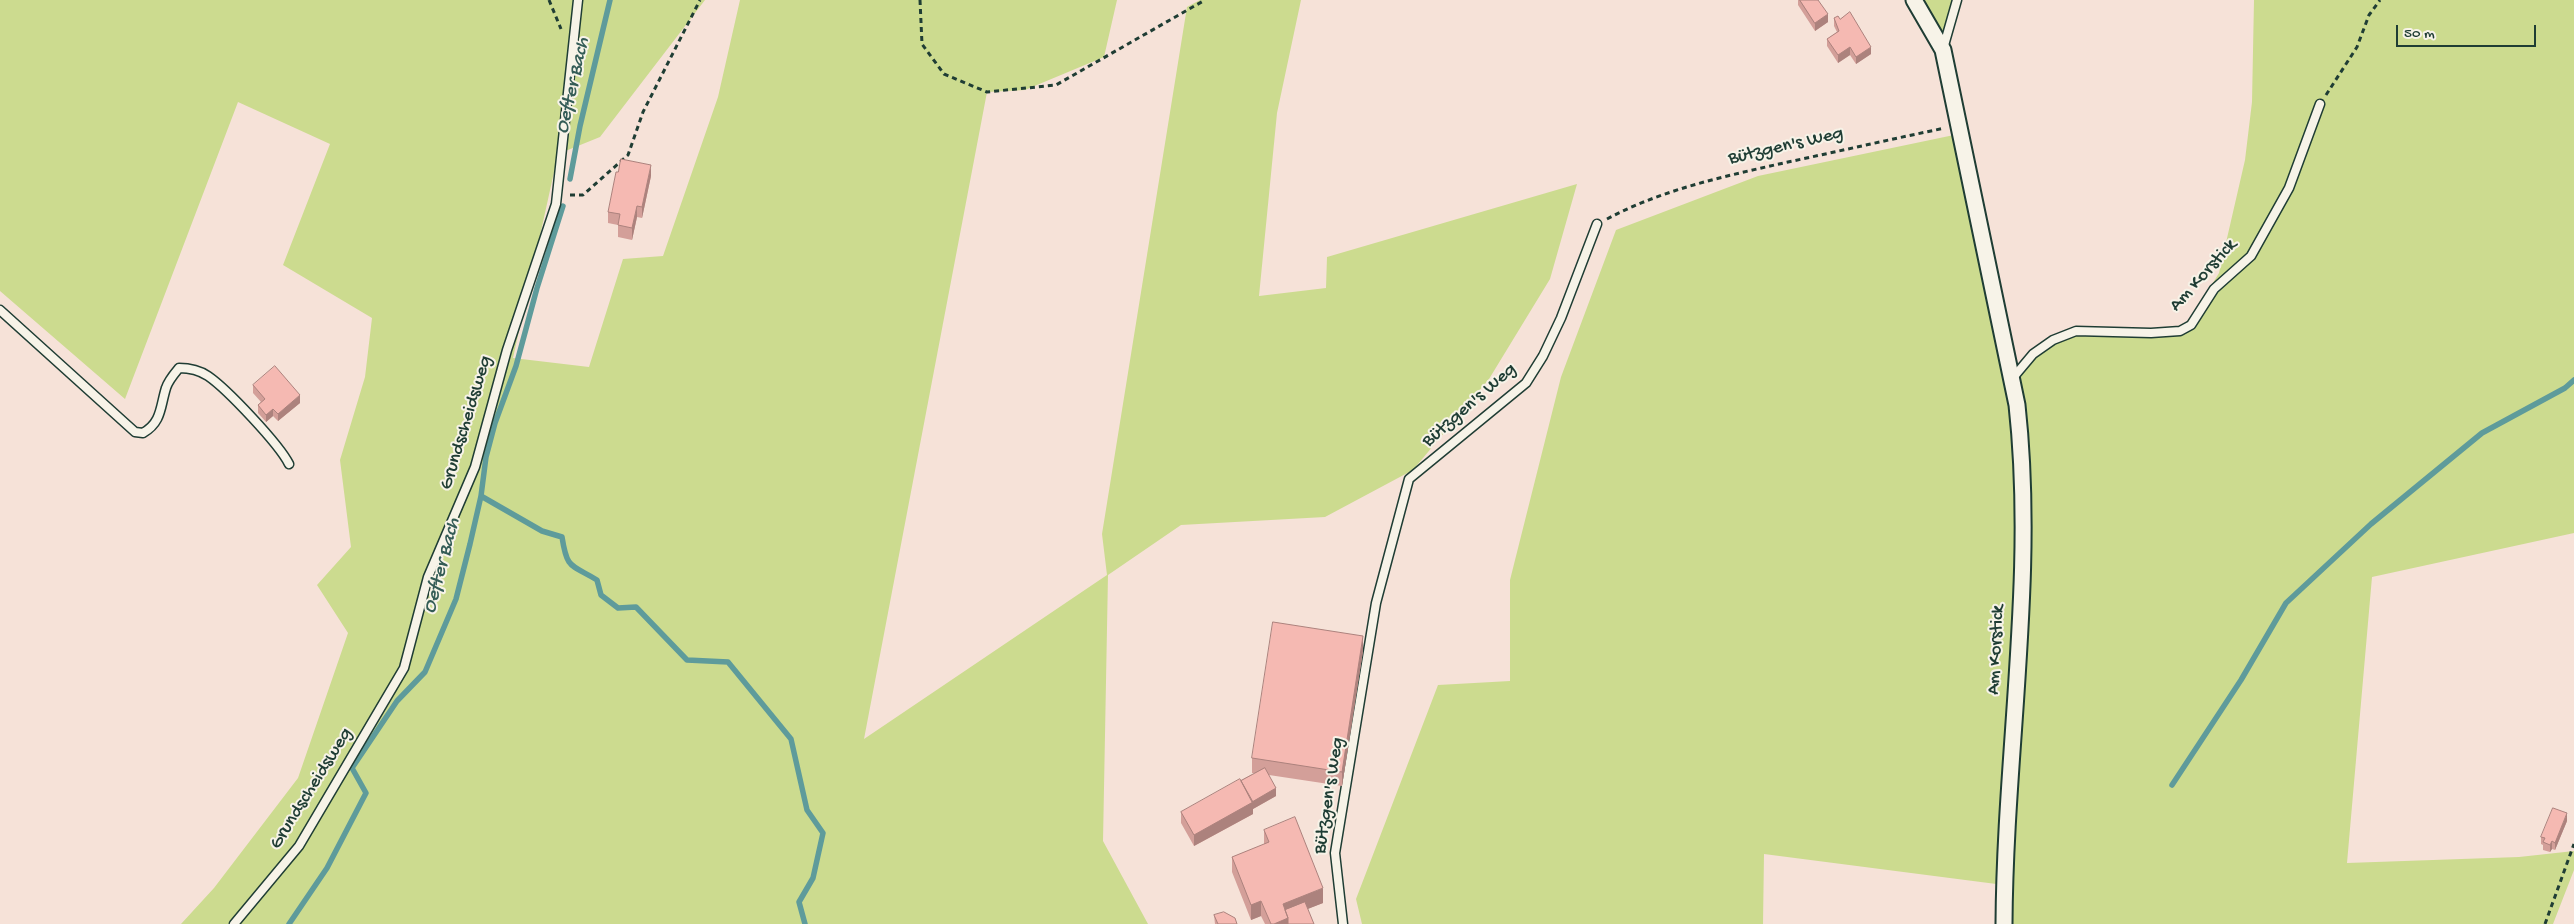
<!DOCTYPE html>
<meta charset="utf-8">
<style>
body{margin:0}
#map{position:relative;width:2574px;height:924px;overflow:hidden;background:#f6e2d8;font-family:"Gochi Hand",sans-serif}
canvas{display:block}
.scale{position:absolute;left:2396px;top:25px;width:140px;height:22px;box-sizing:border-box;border:2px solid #1f3d34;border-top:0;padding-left:6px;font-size:15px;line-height:18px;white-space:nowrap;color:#1f3d34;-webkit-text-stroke:4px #f7f3e8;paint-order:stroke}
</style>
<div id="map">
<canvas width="2574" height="924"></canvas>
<div class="scale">50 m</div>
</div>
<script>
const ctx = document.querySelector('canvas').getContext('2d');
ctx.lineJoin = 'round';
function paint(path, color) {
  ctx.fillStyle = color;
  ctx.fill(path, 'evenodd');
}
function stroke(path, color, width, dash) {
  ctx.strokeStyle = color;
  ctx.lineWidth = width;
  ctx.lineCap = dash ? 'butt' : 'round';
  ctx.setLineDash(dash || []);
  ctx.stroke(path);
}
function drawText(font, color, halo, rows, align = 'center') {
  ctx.font = font + ' "Gochi Hand",sans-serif';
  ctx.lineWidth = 4;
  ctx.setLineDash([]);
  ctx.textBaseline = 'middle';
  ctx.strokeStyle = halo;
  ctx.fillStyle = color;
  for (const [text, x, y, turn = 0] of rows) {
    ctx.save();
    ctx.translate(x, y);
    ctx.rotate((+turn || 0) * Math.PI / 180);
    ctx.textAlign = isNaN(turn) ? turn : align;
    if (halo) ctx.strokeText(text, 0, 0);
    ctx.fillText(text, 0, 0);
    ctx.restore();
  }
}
const green = new Path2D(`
 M0,0H705L600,137L558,154L513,358L589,367L623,259L663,256L718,97L740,0H1117L1104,57L1025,90L987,92L864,739L1107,575L1102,534L1187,7L1200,0H1301L1277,113L1259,296L1326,288L1327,257L1577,184L1550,279L1489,379L1413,470L1325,517L1181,525L1108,575L1103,841L1148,924H181L214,888L298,778L348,633L317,585L351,547L340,460L365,377L372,318L283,265L330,144L238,102L125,399L0,291Z
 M1914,0H1957L1943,49Z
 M2254,0H2574V533L2372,577L2347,863L2519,857L2574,851V870L2553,924H2004V885L1764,854L1763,924H1362L1356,899L1438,685L1510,681V580L1561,377L1616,230L1758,176L1954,135L2011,380C2024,366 2036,349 2053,341C2084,325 2144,331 2180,331L2200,304L2219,273L2245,160L2252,102Z`);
const stream = new Path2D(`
 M570,179L580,126L610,0
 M481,496L542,531L562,537C567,569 570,564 597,580L601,595L618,608L636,607L687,660L728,662L791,739L807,810L823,833L813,878L799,902L805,924
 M2172,785L2241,680L2286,603L2371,524L2482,433L2565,388L2574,380
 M289,924L327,868L366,793L352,768L397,701L425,672L456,599L470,544L481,496L486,457L495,423L516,366L537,288L563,206`);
const path = new Path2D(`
 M549,0L561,29
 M920,0L922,44L944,74L987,92L1056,85L1205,0
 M2326,95L2357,47L2369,15L2380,0
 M570,195H583L628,155L643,112L700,0
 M1607,219C1663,189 1726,176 1788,162C1840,151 1892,139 1945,128
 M2545,924L2574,844`);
const service = new Path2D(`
 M1943,49L1957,0
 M0,310L135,432L143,433C162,422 160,407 166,388C168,381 174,374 179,368C189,368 199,370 208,376C227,389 279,444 289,464
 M2012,379L2033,354L2053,340L2076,331L2151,333L2180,331L2191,325L2214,289L2251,256L2289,188L2320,104
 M234,924L299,846L404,668L428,577L475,467L507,350L556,204L578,0
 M1343,924L1335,853L1376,603L1409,479L1526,383L1543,356L1561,318L1597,224`);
const minor = new Path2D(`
 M1914,0L1943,50L2017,405C2036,577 2005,751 2004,924`);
const wall = new Path2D(`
 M1798,0H1818L1828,22L1815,31L1798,5Z
 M1834,18L1840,19L1871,54L1856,64L1850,55L1838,63L1827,46V39L1837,32L1834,26Z
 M651,176L642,218L637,217L632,240L618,237V225L608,223V212Z
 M253,385L300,403L278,421L273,416L266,422L258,413V405L261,402L253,393Z
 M1363,651L1342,786L1269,775L1276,796L1253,809V814L1194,846L1181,823V812L1255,773H1252V758Z
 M2567,821L2555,850L2552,849L2550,852L2543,850V845L2541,844V837Z
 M1264,830L1323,903L1307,909L1314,924H1265L1261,916L1251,920L1232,872V857L1264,845Z
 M1214,915L1237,924H1215Z`);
const shadedWall = new Path2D(`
 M1828,14V22L1815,31V23Z
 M1850,47V55L1838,63V55Z
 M1871,47V54L1856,64V57Z
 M651,165V176L642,218V207Z
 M637,206V217L632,240V228Z
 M300,395V403L278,421V414Z
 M273,409V416L266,422V415Z
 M1363,636V651L1342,786V772Z
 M1276,788V796L1253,809V814L1194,846V835Z
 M2567,813V821L2555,850V843Z
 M2552,841V849L2550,852V845Z
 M1323,888V903L1285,918L1283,904Z
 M1261,901V916L1251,920V905Z
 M1288,918V924H1274Z`);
const building = new Path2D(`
 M1800,0H1818L1828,14L1815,23Z
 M1850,12L1871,47L1856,57L1850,47L1838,55L1827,39L1839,31L1834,18L1838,16L1840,19Z
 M621,159L651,165L642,207L637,206L632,228L618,225L620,214L608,212L616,172H618Z
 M275,366L300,395L278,414L273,409L266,415L258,405L265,399L253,385Z
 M1273,622L1363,636L1342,772L1252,758Z
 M1265,768L1276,788L1252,802L1241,781Z
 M1240,779L1253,802L1194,835L1181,812Z
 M2553,808L2567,813L2555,843L2552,841L2550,845L2543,842L2545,838L2541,837Z
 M1295,817L1323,888L1283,904L1288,918L1274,924H1271L1261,901L1251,905L1232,857L1269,842L1264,830Z
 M1305,902L1314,924H1288V918L1285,910Z
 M1224,912L1235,918L1237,924H1218L1214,915Z`);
const streetNames = [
 ["Bützgen's Weg",1786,147,-13],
 ["Am Korstick",2204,276,-48],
 ["Bützgen's Weg",1470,406,-41],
 ["Grundscheidsweg",467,423,-73],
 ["Am Korstick",1997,650,-87],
 ["Grundscheidsweg",312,789,-58],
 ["Bützgen's Weg",1330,796,-81]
];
const waterNames = [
 ["Oefter Bach",574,86,-77],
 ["Oefter Bach",443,566,-75]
];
paint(green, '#ccdb8f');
stroke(stream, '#5e9b9b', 5.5);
stroke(service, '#1f3d34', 11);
stroke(minor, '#1f3d34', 19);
stroke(path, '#1f3d34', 3, [5, 4]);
stroke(service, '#f7f3e8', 8);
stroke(minor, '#f7f3e8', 15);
paint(wall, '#d39f99');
paint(shadedWall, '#ac827d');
paint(building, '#f5b9b2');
stroke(building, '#ac827d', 1);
drawText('19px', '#1f3d34', '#f7f3e8', streetNames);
drawText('italic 20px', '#345c56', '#f7f3e8', waterNames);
</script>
